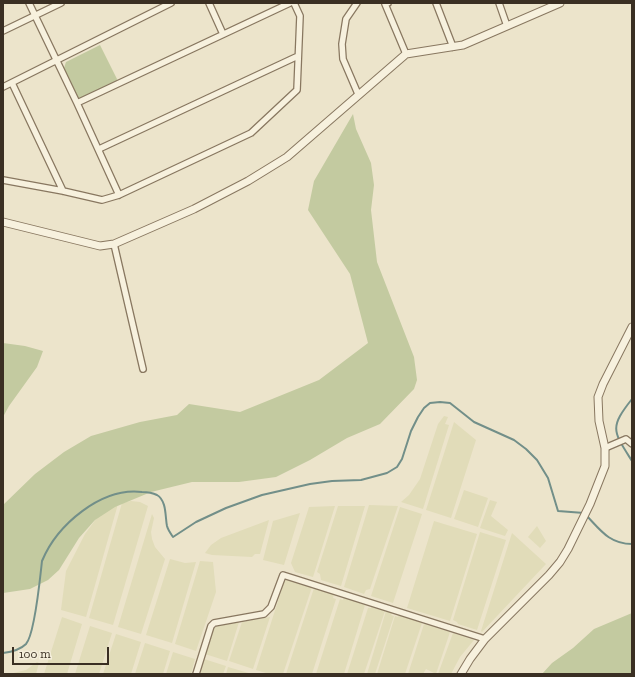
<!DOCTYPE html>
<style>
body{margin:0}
#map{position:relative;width:635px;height:677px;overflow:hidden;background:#ece4cb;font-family:"Zilla Slab",serif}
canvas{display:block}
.frame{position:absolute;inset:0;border:4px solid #3a2f23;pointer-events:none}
.scale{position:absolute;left:12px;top:647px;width:97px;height:18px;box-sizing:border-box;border:2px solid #3a2f23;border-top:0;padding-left:5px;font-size:12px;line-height:14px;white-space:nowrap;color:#3a2f23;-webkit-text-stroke:3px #f4eedb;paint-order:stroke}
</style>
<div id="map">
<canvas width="635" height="677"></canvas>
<div class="frame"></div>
<div class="scale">100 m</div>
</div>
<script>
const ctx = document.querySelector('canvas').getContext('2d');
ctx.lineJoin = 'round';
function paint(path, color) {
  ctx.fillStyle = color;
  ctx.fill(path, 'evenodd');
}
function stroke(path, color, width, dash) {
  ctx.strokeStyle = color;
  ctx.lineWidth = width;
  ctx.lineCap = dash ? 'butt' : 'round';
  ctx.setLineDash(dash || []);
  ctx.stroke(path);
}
const farmland = new Path2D(`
 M444,416L448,417L445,424L449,425L423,509L401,502L409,495L420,479L438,424Z
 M454,422L476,440L451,518L426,510Z
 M464,490L488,498L478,527L454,519Z
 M490,500L497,502L491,516L508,530L505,536L480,528Z
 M131,501L140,502L148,506L113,625L89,618L122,503Z
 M118,504L86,617L61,610L66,571L85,534L99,515Z
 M369,505L398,506L370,589L366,590L364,594L344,587Z
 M335,506L313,577L295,572L291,563L309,507Z
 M338,506H365L341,586L321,580L320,574L317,572Z
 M400,507L422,514L393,603L371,596Z
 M300,513L284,565L263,560L273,521Z
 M152,514L154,518L151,532L152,539L155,547L165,559L141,634L118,627Z
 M269,520L260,554H255L252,557L212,555L205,553L211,545L221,538Z
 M434,521L477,534L450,621L407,608Z
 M537,526L546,541L540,548L528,537Z
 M480,532L506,540L477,630L458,624L457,622L453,620Z
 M512,533L546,564L482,632L481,631Z
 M170,559L185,563L196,562L172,643L146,635Z
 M200,561L213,562L216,592L196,651L175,644Z
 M285,579L312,587L283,674H269L256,670Z
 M314,588L334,594L333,598L336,599L312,674H286Z
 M344,597L365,605L344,674H316L340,599L343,600Z
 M371,607L385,611L364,674H347L368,608H371Z
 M386,611L392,613L391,615L394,616L375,674H367Z
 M399,615L422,623L405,674H377L395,616L398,617Z
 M62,617L82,624L67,674H44Z
 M270,617L253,669L229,661L242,622Z
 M239,622L227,661L205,654L214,626Z
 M424,624L450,632L436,674L426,669L423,674H408Z
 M90,626L112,633L99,674H75Z
 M453,633L474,640L460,657L451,674H438Z
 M116,634L141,642L131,674H103Z
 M145,643L170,651L163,674H135Z
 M173,652L195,659L191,674H166Z
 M204,659L226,666L223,674H200Z
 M37,662L39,663L36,674H9L26,670Z
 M228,667L252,674H226Z`);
const green = new Path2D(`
 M100,45L118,81L79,99L64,68L66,62Z
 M353,114L356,129L371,163L374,185L371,210L377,262L414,357L417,380L414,389L380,424L347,438L310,460L276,477L239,482H192L151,492L115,507L95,520L79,538L59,570L48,580L30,589L3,593V505L35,474L64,452L91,436L140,422L177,415L189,404L240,412L319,380L368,343L350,274L308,210L314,181Z
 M3,343L25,346L43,351L37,367L9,406L3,417Z
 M632,613V674H542L552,663L573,648L594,629Z`);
const stream = new Path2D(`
 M632,399C609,428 613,431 632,461
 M3,653C11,652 20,650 26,644C35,634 40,578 42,561C57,525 101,487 142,492C147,492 153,493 157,495C167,501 165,517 167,526C168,530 171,534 173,537L196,522L226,508L262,495L310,484L332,481L361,480L387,473L397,467L402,459L411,431L418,417L424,408L430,403L440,402L450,403L474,422L514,440L526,449L537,460L548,478L558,511L584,513C599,528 608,544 632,544`);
const minor = new Path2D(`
 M29,3L77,103L119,195
 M209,3L223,34
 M357,3L346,19L342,44L343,59L358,94
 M388,3L385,4L406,54
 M436,3L453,47
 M499,3L507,26
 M3,31L61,3
 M12,83L63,191
 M3,87L171,3
 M77,103L290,3
 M99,149L298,56
 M3,180L63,191L102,200L119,195L251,133L297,90L300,16L294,3
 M114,244L143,369
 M605,448L626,439L632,444
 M196,674L211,626L214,623L264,614L271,607L283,575L485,639`);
const tertiary = new Path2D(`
 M3,222L100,246L114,244L194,209L248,181L287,157L406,54L463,45L560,3
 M461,674L470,659L485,639L549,575L560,562L568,549L590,504L605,466V448L599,421L598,397L603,384L632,327`);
paint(farmland, '#e1dcb9');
paint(green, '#c3caa0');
stroke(stream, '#728f89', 2);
stroke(minor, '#887760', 8);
stroke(tertiary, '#887760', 9);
stroke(minor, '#f7f1de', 5.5);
stroke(tertiary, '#f7f1de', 7);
</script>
